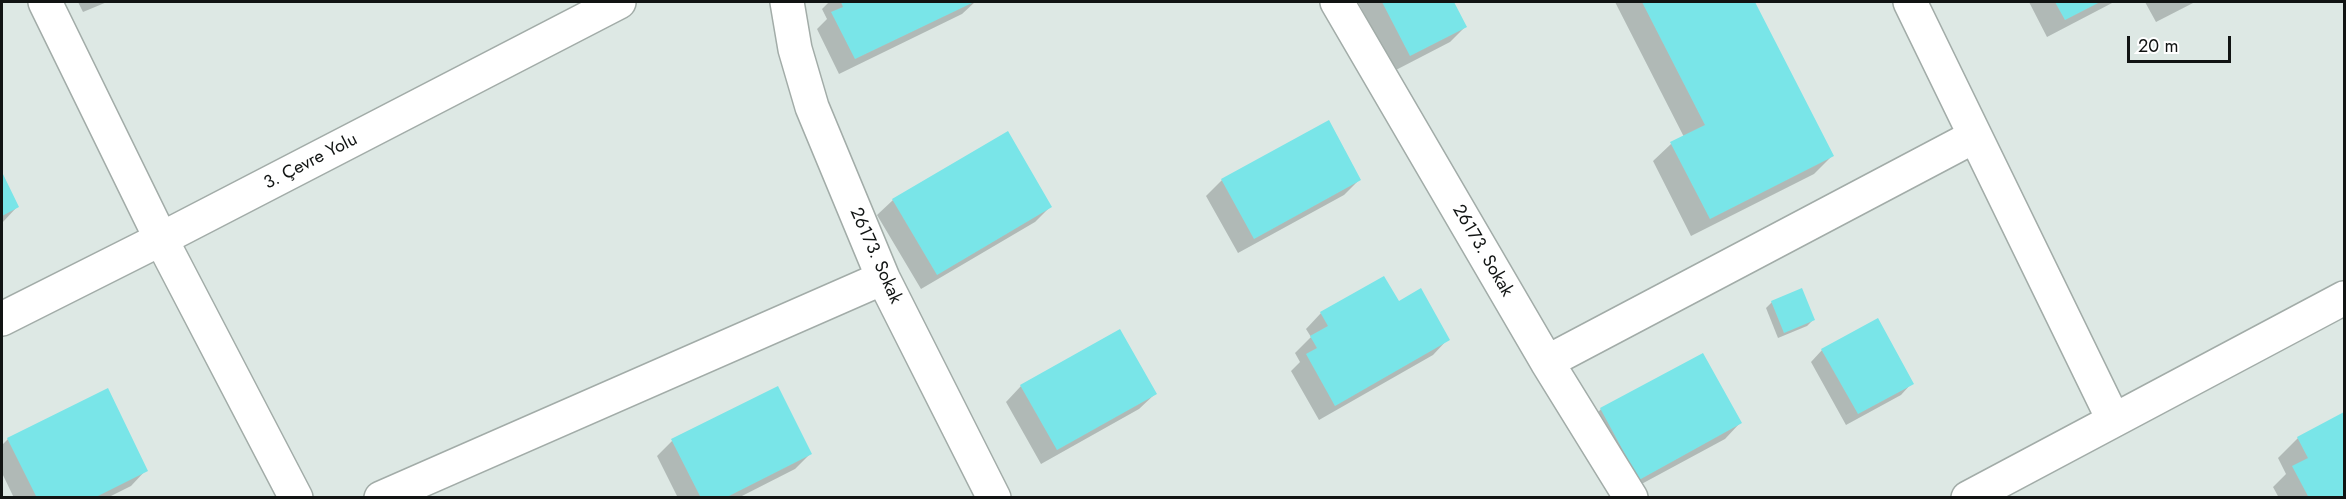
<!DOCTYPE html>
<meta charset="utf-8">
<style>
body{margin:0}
#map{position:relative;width:2346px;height:499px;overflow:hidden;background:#dde8e4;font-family:Jost,sans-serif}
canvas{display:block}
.frame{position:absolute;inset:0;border:3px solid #111413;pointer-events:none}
.scale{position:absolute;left:2127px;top:36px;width:104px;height:27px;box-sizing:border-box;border:3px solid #111413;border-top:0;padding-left:8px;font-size:18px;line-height:21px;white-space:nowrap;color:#111413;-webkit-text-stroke:4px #fff;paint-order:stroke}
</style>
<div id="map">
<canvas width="2346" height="499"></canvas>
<div class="frame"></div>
<div class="scale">20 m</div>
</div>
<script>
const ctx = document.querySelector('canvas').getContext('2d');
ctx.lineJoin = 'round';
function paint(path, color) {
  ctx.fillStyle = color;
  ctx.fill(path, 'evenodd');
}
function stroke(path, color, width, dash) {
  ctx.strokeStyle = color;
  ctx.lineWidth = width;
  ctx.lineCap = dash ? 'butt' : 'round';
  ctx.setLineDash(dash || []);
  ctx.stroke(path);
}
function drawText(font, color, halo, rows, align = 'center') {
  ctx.font = font + ' Jost,sans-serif';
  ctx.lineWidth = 5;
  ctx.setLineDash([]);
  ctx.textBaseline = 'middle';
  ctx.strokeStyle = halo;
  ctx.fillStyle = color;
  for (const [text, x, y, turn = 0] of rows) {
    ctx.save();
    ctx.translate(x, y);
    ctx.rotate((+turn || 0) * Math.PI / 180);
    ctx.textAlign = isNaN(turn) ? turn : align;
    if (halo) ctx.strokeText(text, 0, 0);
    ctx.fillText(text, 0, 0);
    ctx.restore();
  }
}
const shadow = new Path2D(`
 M78,2H107L83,12Z
 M829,2H975L962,14L839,74L817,29L827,19L822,9Z
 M1358,2H1452L1465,27L1450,42L1394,71Z
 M1615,2H1753L1832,156L1814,174L1691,236L1653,161L1671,144L1684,137Z
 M2029,2H2114L2047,37Z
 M2145,2H2195L2156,22Z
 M2,175L17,207L2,223Z
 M1222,180H1359L1344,195L1238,253L1206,196Z
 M893,200L1050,207L1035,222L921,289L877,215Z
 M1772,302L1813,320L1807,326L1778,338L1766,308Z
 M1398,303L1448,339L1433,355L1319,420L1291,371L1300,362L1295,353L1311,337L1306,329L1321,313Z
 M1822,350L1912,383L1901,395L1846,425L1811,362Z
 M1021,386L1155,394L1139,409L1041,464L1006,402Z
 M1601,409L1740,423L1725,439L1623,494L1586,425Z
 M2344,414V498H2279L2273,487L2286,474L2278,458L2298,438Z
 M8,439L146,470L131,486L107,498H14L2,473V445Z
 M672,441L810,454L795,469L738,498H678L657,456Z`);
const building = new Path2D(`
 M841,2H974L855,59L831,12L843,7Z
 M1382,2H1454L1467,27L1410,56Z
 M1642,2H1755L1834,156L1710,219L1670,142L1705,125Z
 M2055,2H2100L2065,20Z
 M1329,120L1361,180L1254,239L1221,179Z
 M1008,131L1052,207L937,275L892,199Z
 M2,172L19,207L2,216Z
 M1384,276L1399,301L1421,288L1450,340L1335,406L1306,354L1317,348L1310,336L1328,326L1320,312Z
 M1802,288L1815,320L1784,333L1771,301Z
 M1878,318L1914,384L1858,414L1821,349Z
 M1120,329L1157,394L1057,450L1020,385Z
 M1703,353L1742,423L1639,480L1600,408Z
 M778,386L812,454L725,498H701L671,439Z
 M108,388L148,471L94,498H37L7,438Z
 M2344,412V498H2309L2292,466L2308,458L2297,437Z`);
const minor = new Path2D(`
 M45,2L161,239L296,498
 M787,2L795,49L812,107L883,278L994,498
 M1337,2L1547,362L1631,498
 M1910,2L2113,419
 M1547,362L1975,136
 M381,498L883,278
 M1968,498L2344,298`);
const major = new Path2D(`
 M2,319L161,239L619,2`);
const streetNames = [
 ["3. Çevre Yolu",311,162,-27],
 ["26173. Sokak",1482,251,60],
 ["26173. Sokak",875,256,66]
];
paint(shadow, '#0003');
paint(building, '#79e5e8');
stroke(minor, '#a2aca8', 36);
stroke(major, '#a2aca8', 36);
stroke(minor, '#fff', 33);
stroke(major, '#fff', 33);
drawText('18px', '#111413', '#fff', streetNames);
</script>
